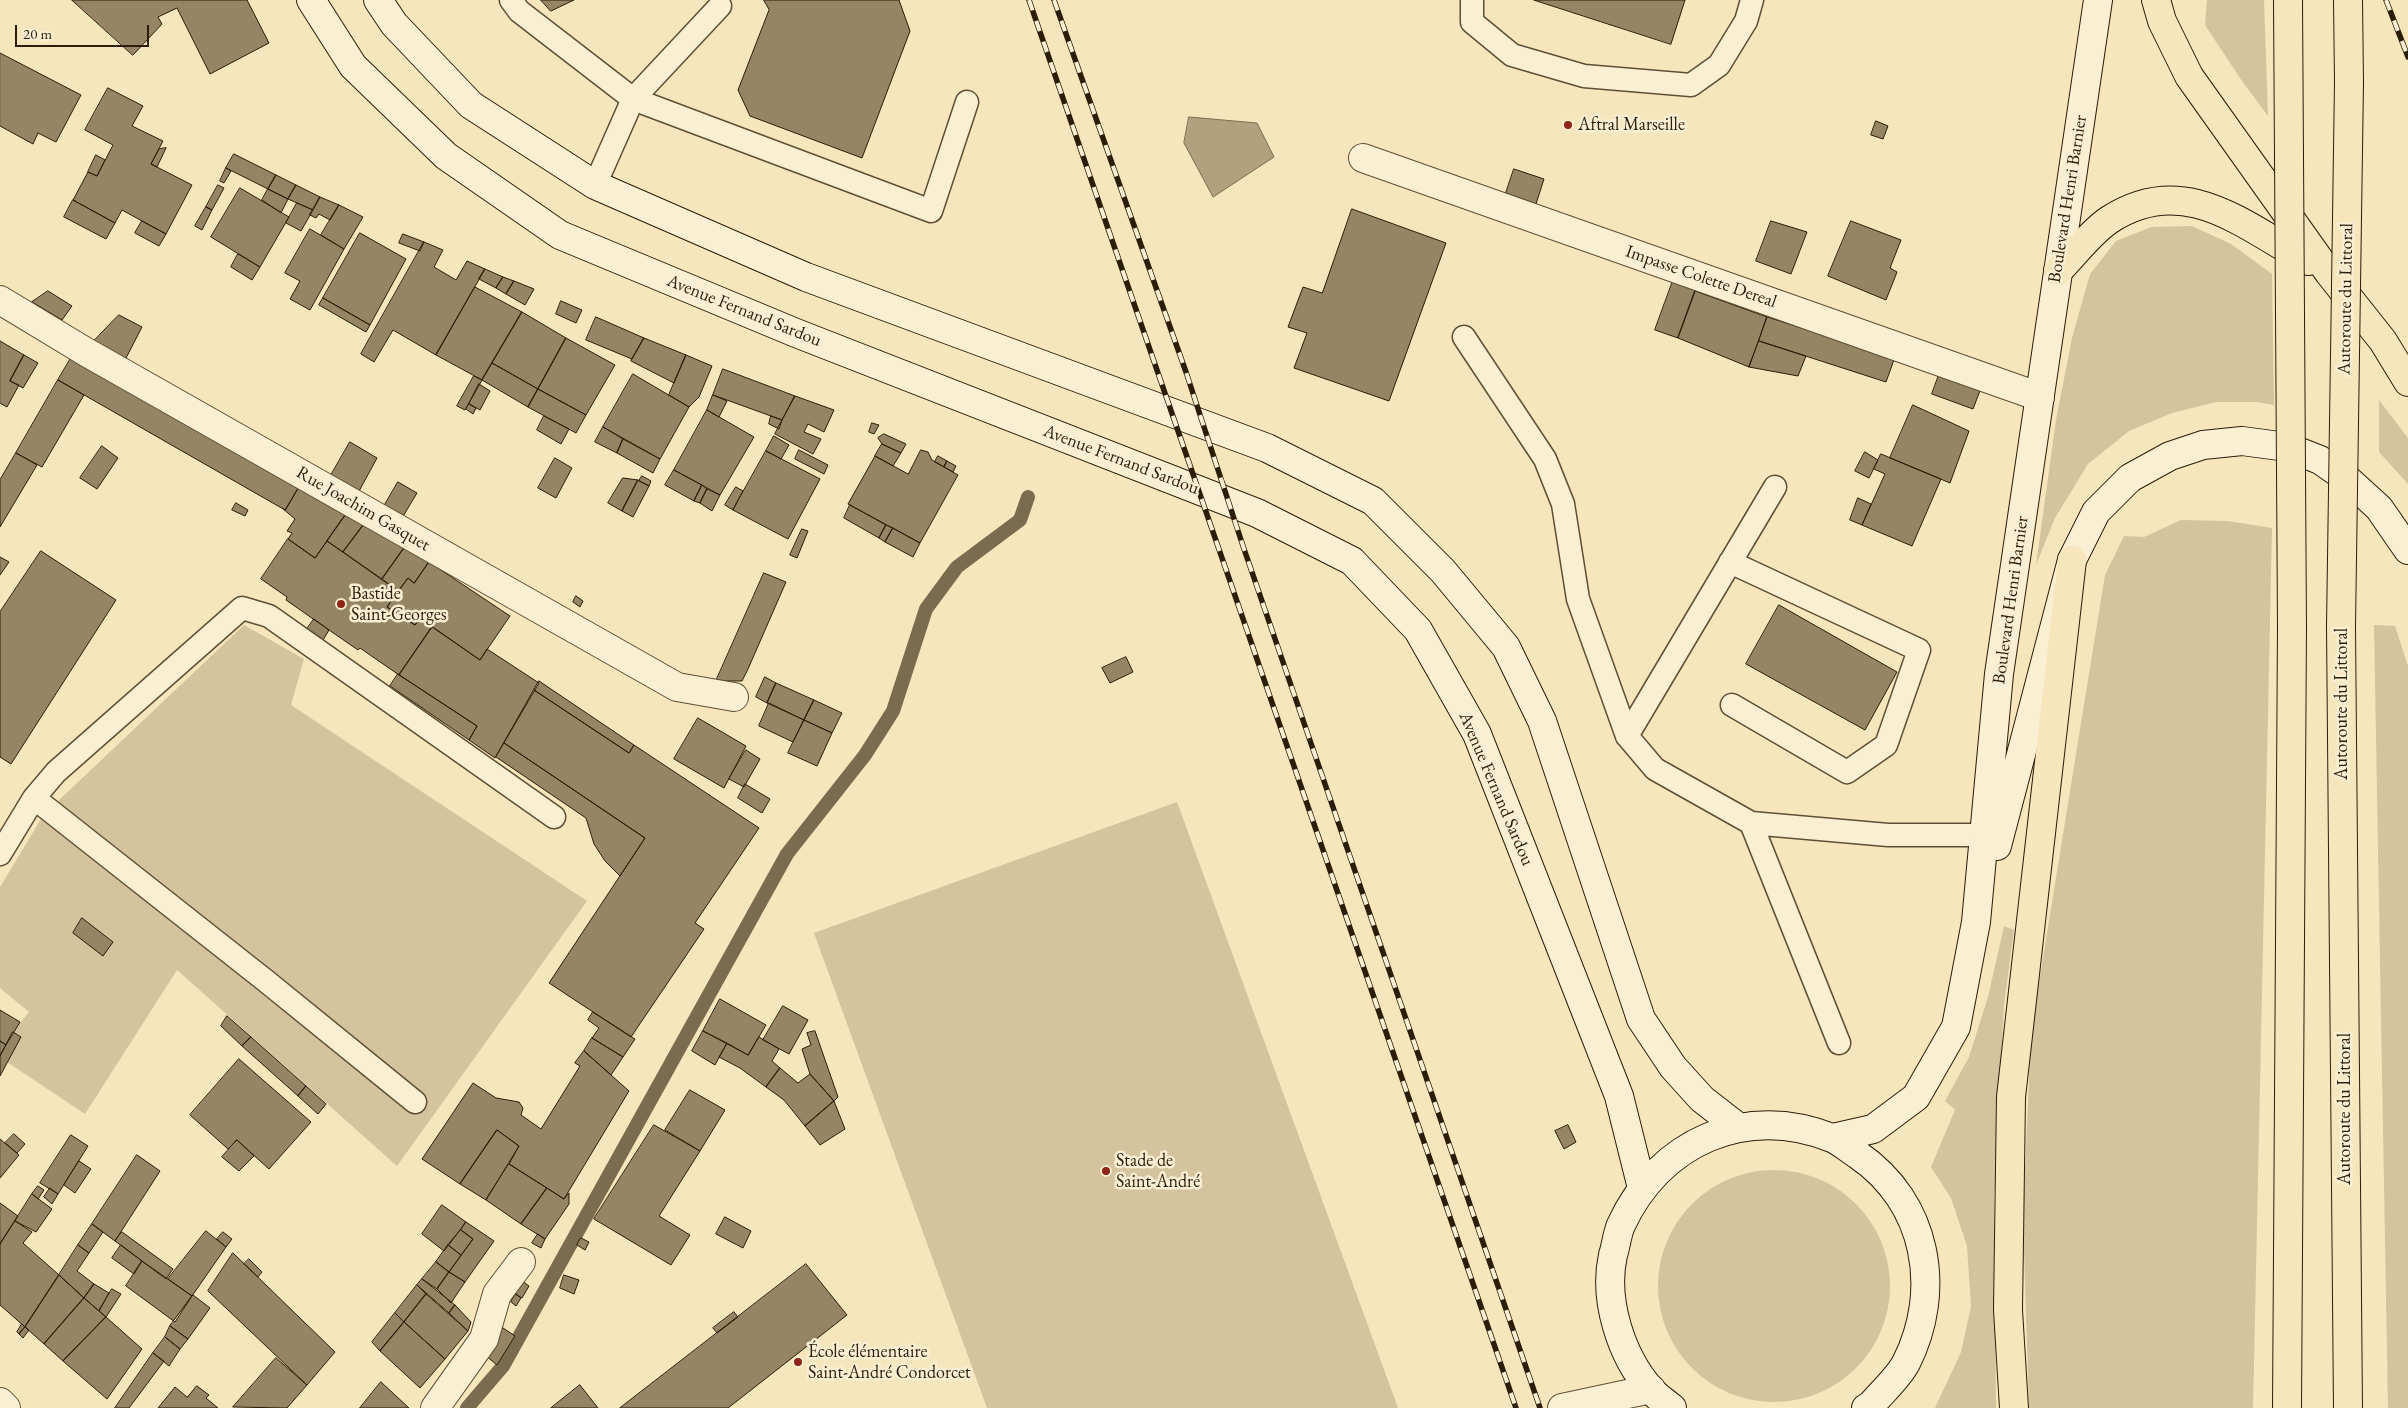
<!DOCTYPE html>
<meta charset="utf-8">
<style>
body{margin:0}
#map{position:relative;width:2408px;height:1408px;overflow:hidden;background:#f7e5bb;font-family:"EB Garamond",serif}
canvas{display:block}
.scale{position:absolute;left:15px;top:25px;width:134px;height:22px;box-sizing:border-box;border:2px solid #2b1d08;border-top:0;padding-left:6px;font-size:15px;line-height:18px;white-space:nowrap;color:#2b1d08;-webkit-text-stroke:4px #faeed3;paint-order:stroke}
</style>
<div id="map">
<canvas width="2408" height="1408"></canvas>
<div class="scale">20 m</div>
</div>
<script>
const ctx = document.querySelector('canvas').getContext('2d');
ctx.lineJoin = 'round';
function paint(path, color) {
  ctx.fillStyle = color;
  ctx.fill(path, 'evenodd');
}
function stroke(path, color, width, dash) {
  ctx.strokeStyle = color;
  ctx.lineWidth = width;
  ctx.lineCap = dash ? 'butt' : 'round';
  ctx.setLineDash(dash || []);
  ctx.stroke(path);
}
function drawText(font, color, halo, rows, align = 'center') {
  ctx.font = font + ' "EB Garamond",serif';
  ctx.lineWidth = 5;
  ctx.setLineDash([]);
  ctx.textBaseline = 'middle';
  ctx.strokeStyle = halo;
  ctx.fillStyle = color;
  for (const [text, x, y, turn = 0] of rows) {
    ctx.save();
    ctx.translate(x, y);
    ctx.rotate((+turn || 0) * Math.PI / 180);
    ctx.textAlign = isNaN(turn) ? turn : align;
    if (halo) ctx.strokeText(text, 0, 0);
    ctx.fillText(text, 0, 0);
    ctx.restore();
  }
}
const green = new Path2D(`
 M2207,0H2264L2268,116L2242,81L2205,25Z
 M2192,226L2231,244L2272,274L2274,405L2257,402H2216L2172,413L2129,431L2088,464L2055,518L2036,565L2056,420L2072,338L2090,274L2116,241L2151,227Z
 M2379,400L2408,438V484L2379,452Z
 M2181,520L2228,521L2272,528L2253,1408H2029L2023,1218L2031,1032L2105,575L2124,536L2144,537Z
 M244,625L304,659L291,705L587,901L397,1166L177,970L85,1114L7,1062L21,1037L13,1032L29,1012L0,988V887L47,809L57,802Z
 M2374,625L2395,626L2408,666V1408H2388Z
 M1177,802L1398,1408H987L814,933Z
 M2004,926L2014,930L2004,1005L1994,1196L1996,1408H1935L1961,1352L1971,1307L1967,1246L1951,1198L1931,1167L1955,1110L1945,1101L1969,1057L1988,997Z
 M1658 1286a116 116 0 1 1 232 0a116 116 0 1 1-232 0Z`);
const water = new Path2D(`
 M1189,117L1257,123L1274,157L1213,197L1184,143Z`);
const stream = new Path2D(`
 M467,1408L503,1366L787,854L865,755L893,711L926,609L957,567L1020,520L1028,497`);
const building = new Path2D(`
 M72,0H247L269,43L210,74L177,8L158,17L162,24L133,55Z
 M541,0H574L551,11Z
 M764,0H899L910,31L862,158L750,116L738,90L769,10Z
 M1534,0H1685L1671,44Z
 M0,53L81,95L56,142L38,133L33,144L0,126Z
 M108,88L143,106L132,126L163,141L151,164L192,185L166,234L122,210L115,223L73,200L88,172L97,176L113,145L85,130Z
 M1876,121L1888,126L1883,139L1871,135Z
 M166,148L157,167L151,164L159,149Z
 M234,154L276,175L268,189L226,168Z
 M96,155L105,160L97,176L88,172Z
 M226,168L231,171L224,183L220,181Z
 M1514,169L1544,179L1536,204L1506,193Z
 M276,175L296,185L288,199L268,189Z
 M218,185L224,188L212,210L206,207Z
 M296,185L320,197L313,210L288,199Z
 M240,188L289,217L260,267L211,237Z
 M268,189L288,199L281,213L262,200Z
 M320,197L339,205L330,220L319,214L316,218L310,215Z
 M73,200L115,223L106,239L64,217Z
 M297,203L313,210L301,231L286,223Z
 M339,205L363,217L344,249L321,235Z
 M206,207L212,210L202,230L195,226Z
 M1352,209L1446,243L1389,401L1294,368L1307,333L1288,327L1303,287L1322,293Z
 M142,221L166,234L159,246L135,233Z
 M1771,221L1807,232L1791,274L1756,261Z
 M1851,221L1901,240L1890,268L1897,272L1886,300L1828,276Z
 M310,229L344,249L310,310L290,299L300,281L285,273Z
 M360,233L406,259L370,325L323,298Z
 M403,234L424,242L420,251L399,243Z
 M424,242L443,250L434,267L456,280L467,261L485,269L436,355L393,330L374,362L361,354Z
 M238,254L260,267L252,280L231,267Z
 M485,269L503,277L496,288L479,279Z
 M503,277L514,281L506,294L496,288Z
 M1674,278L1697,286L1678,338L1655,330Z
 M514,281L534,289L525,305L506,294Z
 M475,287L522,312L482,380L436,355Z
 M48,291L72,306L62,320L32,302Z
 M1695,291L1767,317L1749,367L1678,338Z
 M323,298L370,325L366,332L319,305Z
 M561,301L582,310L576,323L556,314Z
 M522,312L566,338L538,389L492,363Z
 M119,315L142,327L125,360L93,342Z
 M596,317L644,338L632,359L586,340Z
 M1767,317L1895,357L1886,382L1759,341Z
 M566,338L615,365L586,415L538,389Z
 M644,338L686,355L674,383L631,361Z
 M0,341L24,355L10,381L19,385L7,407L0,403Z
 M1759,341L1806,356L1798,376L1749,367Z
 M24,355L38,363L23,388L10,381Z
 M686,355L712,366L699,397L689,407L669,395Z
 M71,358L299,487L285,510L58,380Z
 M492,363L538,389L528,407L482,380Z
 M723,369L795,396L782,420L713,395Z
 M1940,372L1981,388L1973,409L1932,394Z
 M633,374L689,407L660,459L603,427Z
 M474,376L482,380L465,410L457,406Z
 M58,380L84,395L42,467L16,453Z
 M479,384L490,391L480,410L469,404Z
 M538,389L586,415L576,433L528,407Z
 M713,395L727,401L719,417L707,410Z
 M795,396L834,410L824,432L808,424L804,432L821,439L813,454L775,434Z
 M469,404L476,408L473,414L466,409Z
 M1913,405L1969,431L1950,483L1890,458Z
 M707,410L754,437L720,495L674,470Z
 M544,416L569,429L561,444L537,430Z
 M771,416L782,420L779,429L769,424Z
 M872,423L879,425L874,434L869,432Z
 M603,427L623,439L617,453L595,442Z
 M884,434L906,444L901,453L882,444L878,438Z
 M774,436L789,445L781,459L766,451Z
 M623,439L660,459L653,473L617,453Z
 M350,442L377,458L358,493L330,477Z
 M882,444L901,453L893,466L875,456Z
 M102,446L118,458L97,489L80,478Z
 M799,450L828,465L824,474L795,459Z
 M921,450L928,452L932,460L958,475L920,543L848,504L875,456L908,474Z
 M766,451L820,479L788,539L733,510Z
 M1865,452L1878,460L1869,478L1855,471Z
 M16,453L37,465L0,527V480Z
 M1881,454L1941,479L1912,546L1862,525L1885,474L1874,469Z
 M938,456L947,461L944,467L935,462Z
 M555,458L572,468L556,498L538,488Z
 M947,461L956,466L953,472L944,467Z
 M674,470L702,485L694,501L665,485Z
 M642,476L651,481L649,486L639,481Z
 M623,478L638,480L622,511L608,503Z
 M638,480L649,486L633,517L622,511Z
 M398,482L417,493L402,518L383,508Z
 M702,485L707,489L700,503L694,501Z
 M299,487L346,514L315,558L288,539L292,533L287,531L295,519L282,508L285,510Z
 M736,487L743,491L733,510L725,505Z
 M707,489L720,495L712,511L700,503Z
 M1858,498L1871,504L1862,525L1850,520Z
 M236,503L248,510L245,516L232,510Z
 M850,505L886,525L879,538L844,518Z
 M346,514L364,524L343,552L327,541Z
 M364,524L404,548L382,579L343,552Z
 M886,525L893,528L885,542L879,538Z
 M893,528L920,543L913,557L885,542Z
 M802,529L808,531L797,558L790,555Z
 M288,539L315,558L327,541L398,591L387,607L415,625L420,618L432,627L399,675L360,648L358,650L329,630L286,600L287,597L261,579Z
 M404,548L429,562L414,583L408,578L398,591L382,579Z
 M41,551L116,600L11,764L0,757V612Z
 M0,557L9,562L0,575Z
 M429,562L510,616L480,660L420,618L415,625L387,607L408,578L414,583Z
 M764,573L786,582L748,669L742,681H716Z
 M576,596L583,601L580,607L573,602Z
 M1779,605L1897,672L1865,730L1746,664Z
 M314,619L329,630L323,640L307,629Z
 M432,627L480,660L487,649L539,683L495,758L469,740L477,726L399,675Z
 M1126,657L1133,672L1110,683L1102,668Z
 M398,674L477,726L469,740L390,686Z
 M765,677L776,683L767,703L756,697Z
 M539,681L634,745L629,753L534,690Z
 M776,683L814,700L804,720L767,703Z
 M534,690L629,753L634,745L759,828L695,923L704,929L631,1037L549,983L645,838L504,743Z
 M814,700L842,713L832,733L804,720Z
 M769,703L804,720L793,742L759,726Z
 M698,718L746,746L724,788L674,759Z
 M804,720L832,733L817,766L788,753Z
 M504,743L645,838L620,876L605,861L594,844L586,818L496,757Z
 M746,750L760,759L744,787L729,779Z
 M745,784L770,799L762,813L738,798Z
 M82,918L113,942L103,956L73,933Z
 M720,999L766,1025L748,1055L703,1031Z
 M783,1006L808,1020L789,1054L763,1040Z
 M0,1010L20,1022L6,1045L0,1041Z
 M593,1012L635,1039L623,1057L592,1038L599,1028L588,1020Z
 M227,1016L251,1037L242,1046L221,1026Z
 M703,1031L727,1043L715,1065L692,1051Z
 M815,1031L838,1097L834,1101L810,1074L802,1049L811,1045L807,1033Z
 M13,1032L21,1037L0,1076V1056Z
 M251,1037L306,1086L298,1096L242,1046Z
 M759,1037L779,1049L772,1061L780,1068L766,1087L740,1068L719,1057L727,1043L748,1055Z
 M592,1038L623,1057L611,1075L584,1051Z
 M0,1041L6,1045L0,1056Z
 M584,1051L629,1091L564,1199L509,1164L519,1146L497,1130L460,1184L422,1159L473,1083L496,1098L519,1102L523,1108L521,1115L541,1129L580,1066L575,1063Z
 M239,1059L311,1122L269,1169L237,1140L228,1149L190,1115Z
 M780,1068L798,1083L810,1074L834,1101L805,1126L784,1100L766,1087Z
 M306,1086L326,1104L318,1114L298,1096Z
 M690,1090L725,1110L700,1151L665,1130Z
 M834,1101L845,1129L820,1145L805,1126Z
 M654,1125L700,1151L659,1216L690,1235L671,1265L594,1219Z
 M1568,1125L1576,1142L1564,1149L1555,1131Z
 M497,1130L519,1146L486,1200L460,1184Z
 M14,1134L25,1144L17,1153L5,1143Z
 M71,1135L88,1146L58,1194L40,1183Z
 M0,1139L19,1155L0,1178Z
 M237,1140L254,1156L239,1171L222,1157Z
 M137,1155L160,1171L115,1241L92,1224Z
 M79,1161L91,1169L75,1193L64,1185Z
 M509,1164L547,1188L521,1224L486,1200Z
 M38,1186L44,1190L38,1199L32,1194Z
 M50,1188L58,1194L52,1204L44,1197Z
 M547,1188L564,1199L569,1193V1204L545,1239L521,1224Z
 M32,1194L52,1209L36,1232L15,1221Z
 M0,1203L18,1216L0,1244Z
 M442,1205L466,1222L444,1251L422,1234Z
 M725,1217L751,1231L743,1248L716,1234Z
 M15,1221L32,1232L23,1243L59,1275L25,1327L0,1305V1244Z
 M466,1222L494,1241L465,1282L449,1272L473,1239L461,1230Z
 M92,1224L103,1232L89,1253L78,1245Z
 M461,1230L473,1239L461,1255L448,1245Z
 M206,1231L226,1247L192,1296L168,1279Z
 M122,1232L173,1269L166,1279L115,1241Z
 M223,1232L232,1239L226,1247L217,1239Z
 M538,1234L545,1239L541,1248L532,1243Z
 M581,1238L589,1242L585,1250L577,1245Z
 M78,1245L89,1253L77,1271L94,1284L84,1298L59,1275Z
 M121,1245L142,1261L134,1274L112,1258Z
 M448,1245L461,1255L449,1272L436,1262Z
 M233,1253L335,1352L307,1385L208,1291Z
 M249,1259L262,1272L258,1277L244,1264Z
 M142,1261L192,1296L175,1322L126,1286Z
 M436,1262L449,1272L437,1289L422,1279Z
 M806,1264L847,1315L728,1408H620Z
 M449,1272L465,1282L451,1303L437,1289Z
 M59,1275L84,1298L44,1344L25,1327Z
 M564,1275L579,1280L574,1294L560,1288Z
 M518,1278L529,1286L522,1298L508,1290Z
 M422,1279L455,1305L449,1313L417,1285Z
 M94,1284L109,1293L99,1311L84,1298Z
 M417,1285L426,1294L404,1322L395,1313Z
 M112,1289L121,1294L106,1317L99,1311Z
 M426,1294L468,1331L445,1359L404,1322Z
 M516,1294L521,1298L516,1306L511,1302Z
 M193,1295L210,1308L188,1339L170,1326Z
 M84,1298L106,1317L63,1361L44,1344Z
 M455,1305L471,1322L468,1331L449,1313Z
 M734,1312L738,1317L717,1333L713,1328Z
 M395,1313L404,1322L380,1351L372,1342Z
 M106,1317L142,1349L107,1399L63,1361Z
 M404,1322L445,1359L420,1388L380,1351Z
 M22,1324L25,1327L19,1334L17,1332Z
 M170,1326L188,1339L180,1349L165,1337Z
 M25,1327L29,1330L23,1338L19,1334Z
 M503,1328L515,1336L497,1365L485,1355Z
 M165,1337L180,1349L169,1366L153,1353Z
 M153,1353L164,1361L129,1408H115Z
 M276,1358L307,1385L287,1408L233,1407Z
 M381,1382L409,1408H360Z
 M580,1385L598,1408H551Z
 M197,1386L209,1395L206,1398L218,1408H158L175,1387L187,1397Z`);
const service = new Path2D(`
 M511,0L519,11L633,99L931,211L967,102
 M1472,0V22L1512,55L1584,76L1691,85L1719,65L1746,21L1752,0
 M595,185L633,99L720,6
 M1464,337L1545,459L1563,504L1578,599L1627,736
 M1775,487L1627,736L1655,769L1751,823L1888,835H1985
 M1730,562L1919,650L1886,745L1847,772L1732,705
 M34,798L266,981L415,1102
 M1751,823L1839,1043
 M0,854L34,798L56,772L242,608L269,616L554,817`);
const minor = new Path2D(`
 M1363,158L2040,397
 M0,300L86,352L677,687L734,697
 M435,1408L484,1339L497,1294L521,1262
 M1562,1408L1651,1389`);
const tertiary = new Path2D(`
 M0,1402L6,1408`);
const secondary = new Path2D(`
 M311,0L353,66L446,156L560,235L796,333L1257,513L1352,561L1418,630L1477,734L1619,1096L1642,1188
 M378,0L394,24L471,105L595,185L806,277L1267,448L1373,501L1443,571L1506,647L1542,721L1641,1019L1673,1067L1702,1099L1738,1127
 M1997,846L2072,560L2096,512L2130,478L2170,456L2203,445L2242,441L2287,447L2320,460L2346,478L2379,508L2408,550
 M1833,1138L1873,1129L1916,1097L1956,1027L1976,922L1999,674L2098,0
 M1672,1408C1665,1402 1657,1397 1651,1390C1621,1356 1603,1300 1613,1255C1616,1246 1617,1234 1621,1225C1659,1142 1746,1103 1832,1138C1841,1142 1850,1150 1858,1155C1927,1202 1943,1290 1906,1363C1898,1378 1882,1392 1871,1405L1866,1408`);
const motorway = new Path2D(`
 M2156,0L2162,21L2189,76L2329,273L2383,341L2408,382
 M2348,0L2349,82
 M2058,271C2074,255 2090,233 2109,220C2184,171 2243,225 2308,261
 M2341,626L2348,1408
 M2014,1408L2008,1310L2011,1097L2072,560
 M2287,1408L2292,627`);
const rail = new Path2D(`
 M1029,0L1516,1408
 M1054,0L1186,372L1243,546L1540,1408
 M2386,0L2408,57`);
const motorwayBridge = new Path2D(`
 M2288,0L2292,627
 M2341,626L2349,82`);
const markers = [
 [1568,125,5,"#8f2418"],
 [341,604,5,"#8f2418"],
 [1106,1171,5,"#8f2418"],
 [798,1362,5,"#8f2418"]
];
const poiNames = [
 ["Aftral Marseille",1578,125],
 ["Bastide",351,594],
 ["Saint-Georges",351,615],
 ["Stade de",1116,1161],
 ["Saint-André",1116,1182],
 ["École élémentaire",808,1352],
 ["Saint-André Condorcet",808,1373]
];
const streetNames = [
 ["Boulevard Henri Barnier",2068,199,-81],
 ["Impasse Colette Dereal",1701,277,19],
 ["Autoroute du Littoral",2346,299,-89],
 ["Avenue Fernand Sardou",744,311,22],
 ["Avenue Fernand Sardou",1121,460,21],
 ["Rue Joachim Gasquet",363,509,30],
 ["Boulevard Henri Barnier",2011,600,-82],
 ["Autoroute du Littoral",2342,704,-90],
 ["Avenue Fernand Sardou",1496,789,67],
 ["Autoroute du Littoral",2345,1109,-90]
];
paint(green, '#d4c39d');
paint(water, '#b2a17e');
stroke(water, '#7c6c4f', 1);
stroke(stream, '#7c6c4f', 14);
paint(building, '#958565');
stroke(building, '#2b1d08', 1);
stroke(service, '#5e4f35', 25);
stroke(minor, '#5e4f35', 30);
stroke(tertiary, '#5e4f35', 30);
stroke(secondary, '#2b1d08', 30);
stroke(motorway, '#2b1d08', 30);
stroke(service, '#faeed3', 22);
stroke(minor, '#faeed3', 28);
stroke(tertiary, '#faeed3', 28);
stroke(secondary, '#faeed3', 28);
stroke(motorway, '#f7e5bb', 28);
stroke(rail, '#2b1d08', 5.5);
stroke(rail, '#faeed3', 4, [11]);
stroke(motorwayBridge, '#2b1d08', 30, []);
stroke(motorwayBridge, '#f7e5bb', 28);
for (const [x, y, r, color] of markers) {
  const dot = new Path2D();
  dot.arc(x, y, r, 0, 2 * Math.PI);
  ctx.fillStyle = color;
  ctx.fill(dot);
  stroke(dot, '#faeed3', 2);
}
drawText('18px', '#2b1d08', '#faeed3', poiNames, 'left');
drawText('18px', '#2b1d08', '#faeed3', streetNames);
</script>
